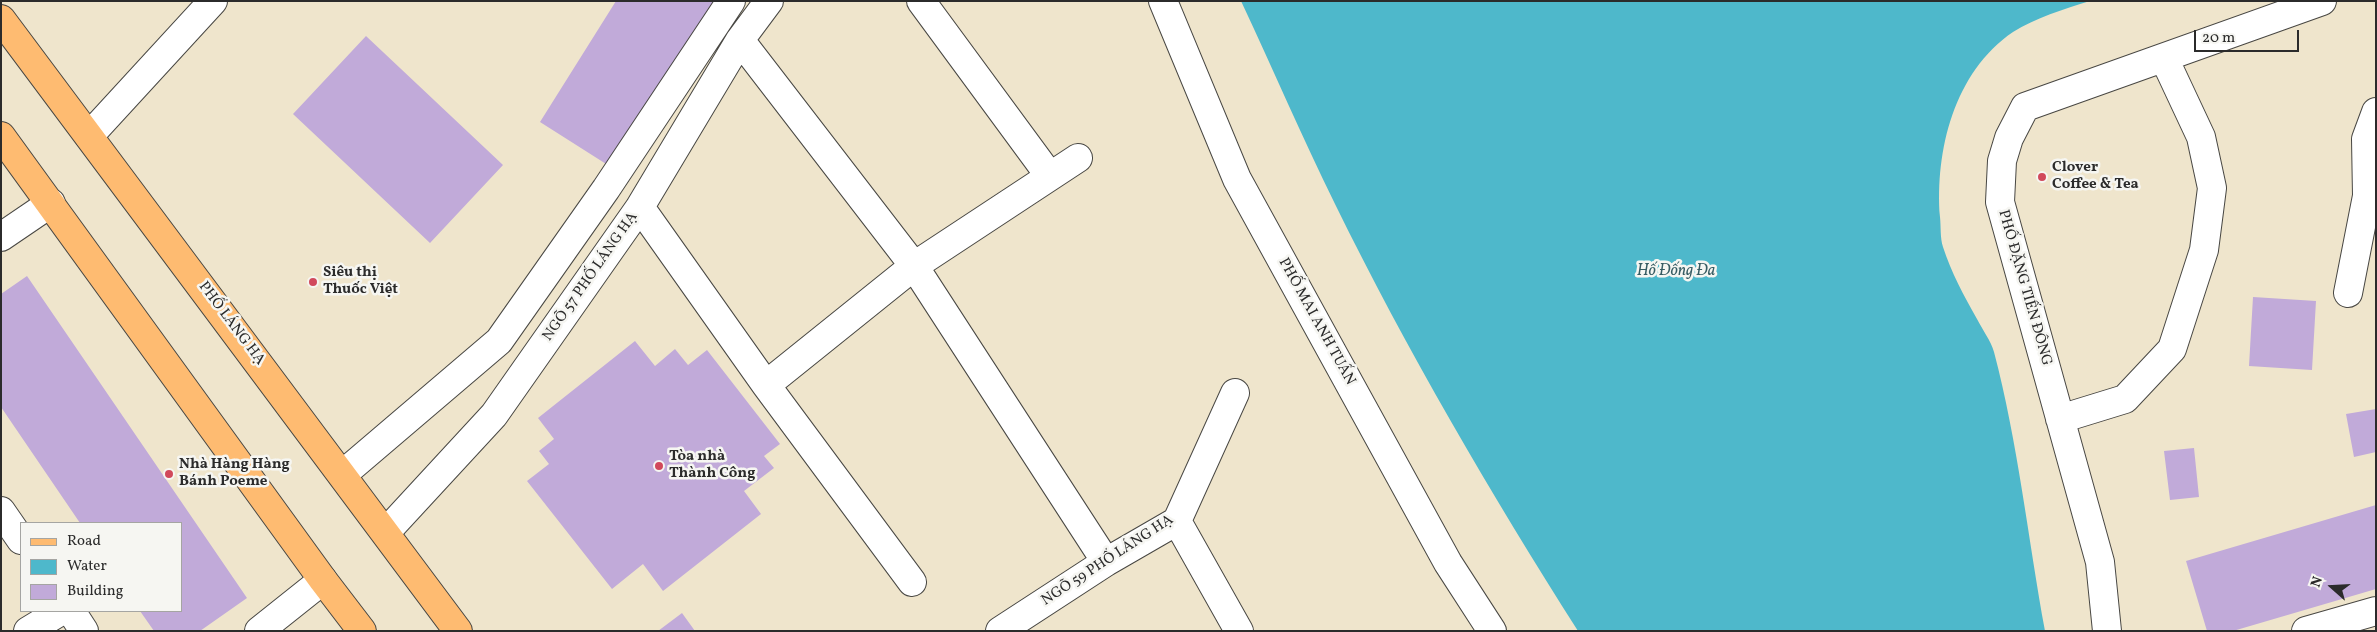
<!DOCTYPE html>
<meta charset="utf-8">
<style>
body{margin:0}
#map{position:relative;width:2377px;height:632px;overflow:hidden;background:#efe5cc;font-family:Vollkorn,serif}
canvas{display:block}
.frame{position:absolute;inset:0;border:2px solid #2b2b2b;pointer-events:none}
.legend{position:absolute;left:20px;top:522px;width:162px;height:90px;box-sizing:border-box;background:#f6f6f2;border:1px solid #a5a5a2;margin:0;padding:6px 9px;list-style:none;font-size:15px;color:#2b2b2b}
.legend li{display:flex;align-items:center;gap:10px;height:25px}
.legend b{width:25px;border:1px solid #a5a5a2}
.north{position:absolute;left:2307px;top:562px;width:50px;height:50px;-webkit-text-stroke:4px #f6f6f2;paint-order:stroke;rotate:289deg;font-size:14px;font-weight:700;line-height:20px;text-align:center;color:#2b2b2b}
.north::after{content:'';display:block;margin:auto;width:18px;height:22px;background:#2b2b2b;clip-path:polygon(50% 0,100% 100%,50% 72%,0 100%)}
.scale{position:absolute;left:2194px;top:30px;width:105px;height:22px;box-sizing:border-box;border:2px solid #2b2b2b;border-top:0;padding-left:6px;font-size:15px;line-height:18px;white-space:nowrap;color:#2b2b2b;-webkit-text-stroke:4px #f6f6f2;paint-order:stroke}
</style>
<div id="map">
<canvas width="2377" height="632"></canvas>
<div class="frame"></div>
<ul class="legend">
<li><b style="height:6px;background:#febb71"></b>Road</li>
<li><b style="height:14px;background:#4eb8cb"></b>Water</li>
<li><b style="height:14px;background:#c1aad9"></b>Building</li>
</ul>
<div class="north">N</div>
<div class="scale">20 m</div>
</div>
<script>
const c = document.querySelector('canvas').getContext('2d');
c.lineJoin = 'round';
function paint(path, color) { c.fillStyle = color; c.fill(path, 'evenodd'); }
function trace(path, color, width, dash) { c.strokeStyle = color; c.lineWidth = width; c.lineCap = dash ? 'butt' : 'round'; c.setLineDash(dash || []); c.stroke(path); }
function write(font, color, halo, rows, align = 'center') {
  c.font = font + ' Vollkorn,serif'; c.lineWidth = 5; c.setLineDash([]); c.textBaseline = 'middle'; c.strokeStyle = halo; c.fillStyle = color; for (const [text, x, y, turn = 0] of rows) {
    c.save(); c.translate(x, y); c.rotate((+turn || 0) * Math.PI / 180); c.textAlign = isNaN(turn) ? turn : align; if (halo) c.strokeText(text, 0, 0); c.fillText(text, 0, 0); c.restore();
  }
}
paint(new Path2D(`
 M1241,1h849c-26,8 -55,17 -77,31 -59,40 -78,119 -73,185 1,9 0,21 3,30 8,25 21,49 34,72 5,10 14,22 17,33 24,91 34,186 51,279h-467c-87,-137 -172,-282 -243,-427 -33,-67 -62,-135 -94,-203z`), '#4eb8cb');
paint(new Path2D(`
 M616,1h105l-107,168 -74,-47z
 M366,36l137,129 -73,78 -137,-129z
 M27,276l220,322 -47,33h-46l-14,-20h41v-88h-101l-79,-116v-113z
 M2253,297l63,4 -4,69 -63,-4z
 M635,341l20,25 20,-17 13,16 19,-15 73,94 -16,12 10,12 -30,23 17,23 -98,77 -20,-27 -31,25 -85,-108 22,-17 -10,-13 15,-12 -16,-21z
 M2376,409v43l-22,5 -8,-43z
 M2194,448l5,49 -29,3 -6,-49z
 M2376,505v84l-143,42h-26l-21,-70z
 M682,613l13,18h-37z`), '#c1aad9');
const minor = new Path2D(`
 M921,1l128,174
 M1163,1l74,178 211,384 44,68
 M740,40l174,226 192,296
 M89,136l124,-135
 M640,207l126,178 146,197
 M1,237l50,-34
 M2348,293l19,-97 -1,-57 10,-27
 M766,385l148,-119 164,-108
 M2060,419l65,-20 47,-50 32,-99 8,-62 -11,-51 -37,-79
 M343,474l156,-133 107,-152 125,-188
 M1,511l20,29
 M1177,521l62,110
 M386,532l108,-117 146,-208 100,-167 29,-39
 M71,611l13,20
 M28,631l33,-20
 M259,631l64,-51
 M1000,631l106,-69 71,-41 58,-128
 M2107,631l-7,-69 -100,-360 2,-41 7,-23 16,-31 297,-106
 M2306,631l70,-20`);
const major = new Path2D(`
 M1,19l457,612
 M1,136l322,444 39,51`);
trace(minor, '#484743', 30);
trace(major, '#484743', 30);
trace(minor, '#fff', 28);
trace(major, '#febb71', 28);
for (const [x, y, r, color] of [
 [2042,177,5,"#d1495b"],
 [313,282,5,"#d1495b"],
 [659,466,5,"#d1495b"],
 [169,474,5,"#d1495b"]
]) { const dot = new Path2D(); dot.arc(x, y, r, 0, 2 * Math.PI); c.fillStyle = color; c.fill(dot); trace(dot, '#f6f6f2', 2); }
write('bold 15px', '#2b2b2b', '#f6f6f2', [
 ["Clover",2052,168],
 ["Coffee & Tea",2052,185],
 ["Siêu thị",323,273],
 ["Thuốc Việt",323,290],
 ["Tòa nhà",669,457],
 ["Thành Công",669,474],
 ["Nhà Hàng Hàng",179,465],
 ["Bánh Poeme",179,482]
], 'left');
write('15px', '#2b2b2b', '#f6f6f2', [
 ["NGÕ 57 PHỐ LÁNG HẠ",591,277,-55],
 ["PHỐ ĐẶNG TIẾN ĐÔNG",2024,288,74],
 ["PHỐ MAI ANH TUẤN",1316,322,61],
 ["PHỐ LÁNG HẠ",231,324,53],
 ["NGÕ 59 PHỐ LÁNG HẠ",1108,561,-33]
]);
write('italic 16px', '#375c63', '#f6f6f2', [
 ["Hố Đống Đa",1676,272]
]);
</script>
